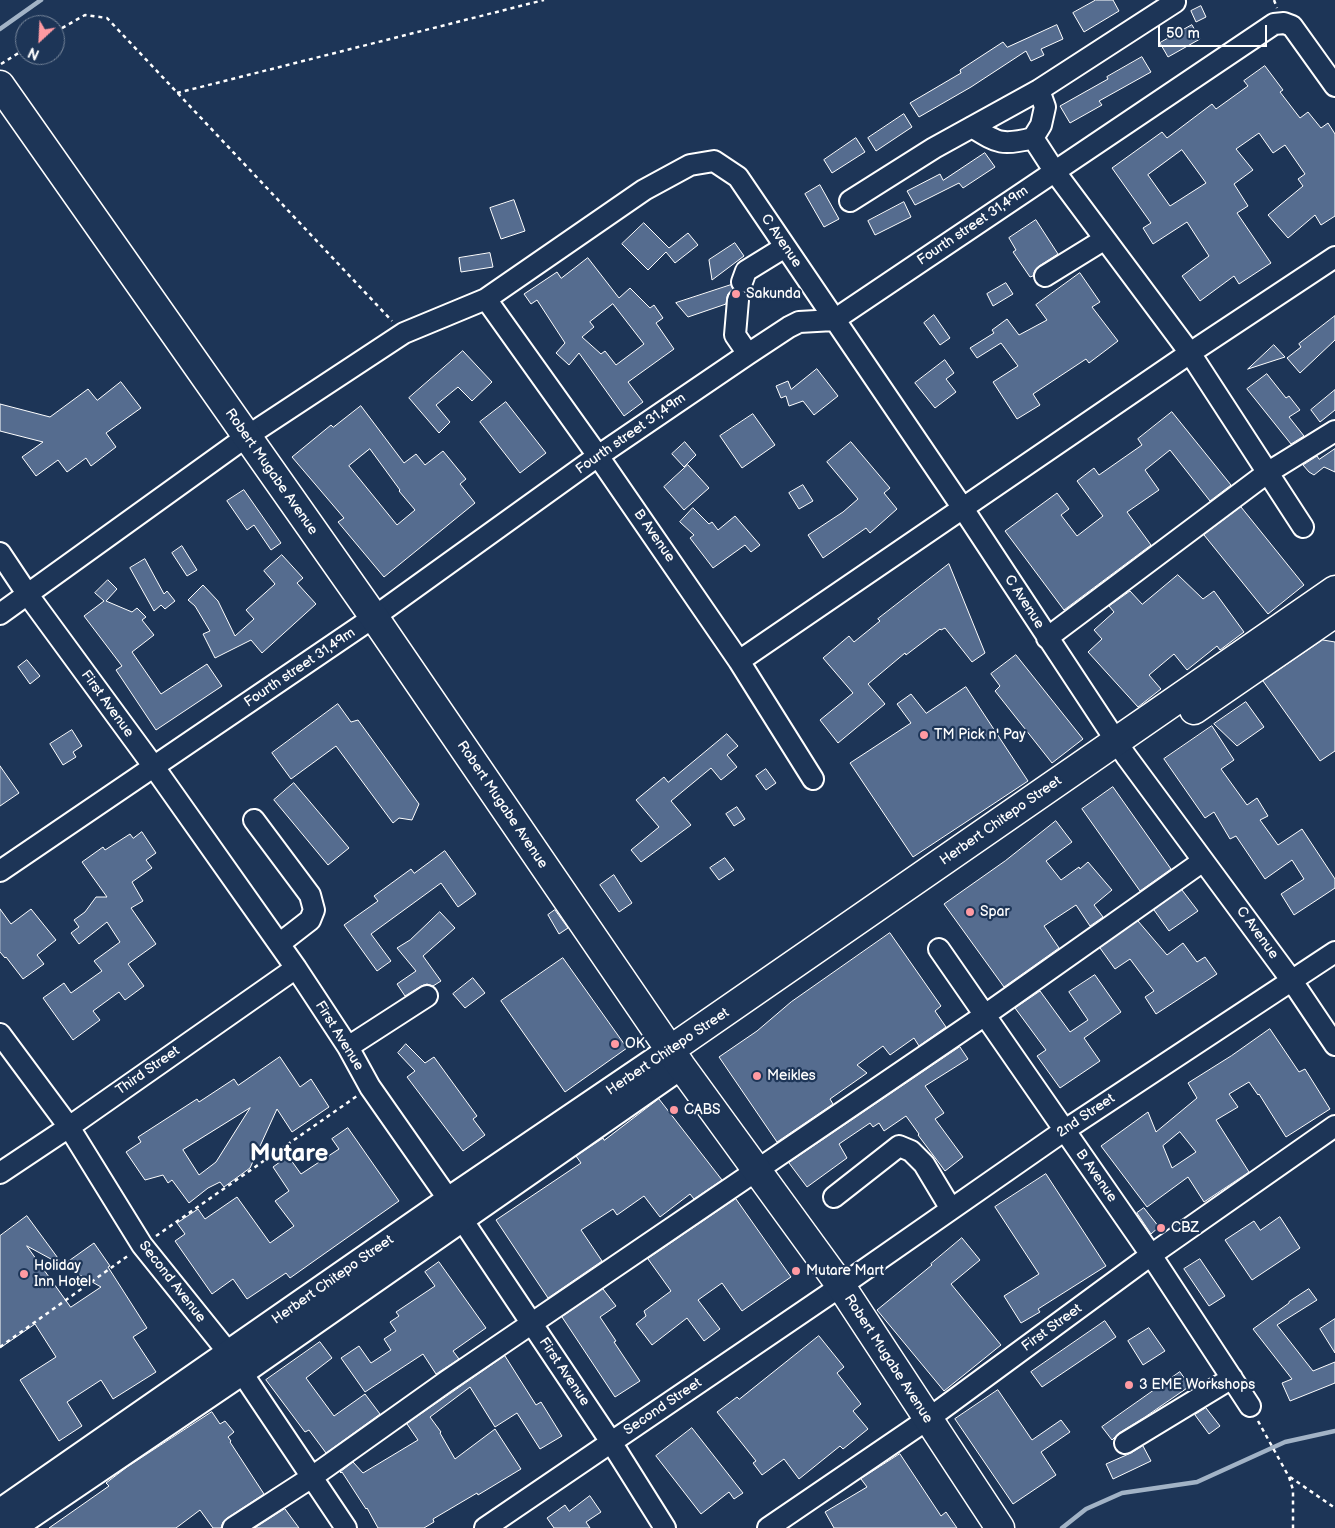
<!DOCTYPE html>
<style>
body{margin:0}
#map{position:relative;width:1335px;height:1528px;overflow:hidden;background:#1d3557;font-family:"Balsamiq Sans",sans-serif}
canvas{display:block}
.north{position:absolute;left:15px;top:15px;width:50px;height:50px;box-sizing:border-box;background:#1d3557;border:1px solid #77869a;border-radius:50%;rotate:205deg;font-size:14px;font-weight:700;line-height:20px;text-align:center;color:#fff}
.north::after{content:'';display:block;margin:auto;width:18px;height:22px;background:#ff9aa2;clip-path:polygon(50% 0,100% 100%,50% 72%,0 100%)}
.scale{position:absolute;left:1158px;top:25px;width:109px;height:22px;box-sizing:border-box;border:2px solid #fff;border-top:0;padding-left:6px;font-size:15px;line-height:18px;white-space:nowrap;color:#fff;-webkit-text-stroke:4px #1d3557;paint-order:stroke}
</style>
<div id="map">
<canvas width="1335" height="1528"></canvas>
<div class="north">N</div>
<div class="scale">50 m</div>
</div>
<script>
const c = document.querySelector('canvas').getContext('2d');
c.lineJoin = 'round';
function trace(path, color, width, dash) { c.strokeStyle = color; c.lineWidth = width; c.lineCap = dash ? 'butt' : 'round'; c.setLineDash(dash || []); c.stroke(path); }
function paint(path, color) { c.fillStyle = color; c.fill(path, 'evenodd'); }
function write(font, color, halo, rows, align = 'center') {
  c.font = font + ' "Balsamiq Sans",sans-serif'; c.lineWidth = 4.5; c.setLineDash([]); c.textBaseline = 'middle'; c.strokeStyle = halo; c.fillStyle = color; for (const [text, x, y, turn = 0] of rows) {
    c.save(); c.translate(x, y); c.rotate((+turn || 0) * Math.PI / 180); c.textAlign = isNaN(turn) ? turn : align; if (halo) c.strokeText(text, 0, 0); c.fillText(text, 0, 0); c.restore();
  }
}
trace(new Path2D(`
 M0,29l41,-29
 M1062,1528l24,-19 36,-16 75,-11 88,-40 50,-11`), '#a2b3c6', 4.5);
const building = new Path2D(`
 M1096,0h17l6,11 -35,21 -11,-19z
 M1201,6l5,11 -10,5 -5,-11z
 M1057,25l6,14 -22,10 3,6 -13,6 -5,-10 -55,36 -52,30 -9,-14 51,-30 -1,-3 43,-28 4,5z
 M1192,25l8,14 -32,18 -8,-14z
 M1142,57l9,15 -52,29 3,4 -32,18 -10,-17 48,-27 -1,-2z
 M1265,66l18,24 -3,2 20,26 8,-6 13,16 7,-5 7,11v82l-14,9 -6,-10 -27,23 -20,-23 35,-29 -5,-7 7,-5 -20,-29 -12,8 -14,-20 -23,16 17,21 -19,14 14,22 -11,7 34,50 -32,21 -5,-8 -34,25 -18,-25 27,-20 -22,-34 -34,22 -10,-16 8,-5 -39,-55 50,-36 5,6 45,-34 4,5 32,-23 -4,-5zM1182,150l24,33 -36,23 -22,-31z
 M904,114l8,13 -36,24 -8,-13z
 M856,138l9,14 -33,21 -8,-13z
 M985,153l10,14 -32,21 -4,-5 -44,22 -8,-14 33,-17 3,6z
 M820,185l19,34 -15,8 -19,-33z
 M514,200l11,31 -24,8 -11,-31z
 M904,202l7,15 -36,18 -7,-14z
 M1036,220l22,34 -19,12 -4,4 -2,6 -3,1 -17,-25 3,-2 -7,-12z
 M644,223l25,25 19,-15 10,12 -23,18 -9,-11 -18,18 -26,-26z
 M735,243l9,13 -32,24 -3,-20z
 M490,253l3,14 -32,5 -2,-14z
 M588,258l31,40 11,-10 20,20 4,-3 9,13 -7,5 18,26 -46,33 15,20 -19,14 -45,-63 -10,12 -13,-12 9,-10 -28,-43 -6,4 -7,-10 33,-22 4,6zM613,304l31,40 -28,21 -11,-14 -4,3 -19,-17 12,-10 -4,-5z
 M1080,273l20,29 -8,5 26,34 -29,22 -3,-4 -53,35 7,11 -23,14 -24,-37 25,-16 -17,-23 -24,15 -7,-10 24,-15 -2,-3 15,-11 12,16 28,-15 -11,-15z
 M1006,283l7,11 -20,12 -6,-12z
 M731,285l2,4 -5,5 -2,10 -38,13 -12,-14z
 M934,315l16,23 -10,7 -16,-22z
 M1335,316v24l-35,33 -13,-15 14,-11 -2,-3z
 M1274,345l11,12 -37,12z
 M463,351l29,31 -20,19 -14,-14 -22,18 14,17 -11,11 -30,-35z
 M945,360l9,13 -8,6 10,13 -21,16 -20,-25z
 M817,369l21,27 -24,19 -11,-14 -14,5 -3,-10 -5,2 -5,-12 12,-5 3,8z
 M1267,374l19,24 3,-2 11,14 -11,7 15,19 -13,8 -44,-55z
 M121,382l20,26 -35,25 10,14 -25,19 -5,-8 -19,14 -9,-12 -22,16 -14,-19 21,-15 -43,-11v-27l50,13 38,-28 9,11z
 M1335,390v20l-15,12 -9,-12z
 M506,402l40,51 -26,20 -40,-51z
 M361,406l43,57 12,-9 9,11 18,-14 23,28 -6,5 15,19 -91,74 -46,-55 6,-4 -52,-61 39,-32 2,2zM370,449l30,41 -1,1 16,19 -18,15 -48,-59z
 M1172,412l59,73 -21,16 -40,-51 -25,20 14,20 -32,22 24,33 -87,65 -59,-79 52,-38 12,16 -8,6 16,21 26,-20 -26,-35 17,-13 5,7 43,-30 -4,-6z
 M753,414l22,31 -33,23 -22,-32z
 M685,442l11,13 -12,12 -12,-13z
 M851,442l39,46 -6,5 13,16 -27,24 -4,-5 -43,30 -15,-23 35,-23 15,-13 -31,-37z
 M1335,449v23l-11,-5 -10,8 -5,-3 -6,-7 14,-9 2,3z
 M688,465l21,23 -25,22 -20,-23z
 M803,485l10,16 -14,8 -10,-16z
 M244,490l37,53 -10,7 -17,-25 -7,5 -20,-29z
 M1241,507l63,78 -36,29 -64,-79z
 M693,508l16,16 3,-2 6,8 17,-14 25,29 -9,7 -6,-7 -32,23 -23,-30 4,-3 -14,-13z
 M182,546l15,24 -10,6 -15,-23z
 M282,555l21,23 -6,5 19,21 -54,49 -11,-13 -36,18 -12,-24 7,-3 -15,-25 -7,-6 15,-15 15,16 17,35 19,-17 -8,-9 29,-26 -11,-13z
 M145,559l19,35 3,-3 8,10 -10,8 -4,-4 -7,6 -24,-43z
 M949,564l36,89 -13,9 -27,-34 -4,2 -1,-1 -34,26 -1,-2 -37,31 17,20 -47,39 -18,-23 33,-27 -30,-35 26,-22 5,6 26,-21 -2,-2z
 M1178,575l25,24 11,-8 30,41 -24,18 -3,-4 -30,24 -13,-16 -25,21 12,14 -23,18 -50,-55 14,-13 -8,-9 20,-18 -5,-6 21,-15 12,13z
 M108,580l9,9 -11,12 26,11 5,-4 9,9 -4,3 12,15 -22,17 29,42 46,-30 15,22 -66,44 -40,-60 6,-4 -38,-50 20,-15 -9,-8z
 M1323,640l12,2v109l-15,10 -57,-80z
 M1016,655l67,84 -31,24 -57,-72 5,-5 -9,-12z
 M27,660l13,16 -10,8 -12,-17z
 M966,687l62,94 -115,76 -63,-94 61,-40 -14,-19 14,-10 15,19z
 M1246,702l18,25 -27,19 -23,-22z
 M338,704l13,18 7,-2 61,84 -7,16 -13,-2 -6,5 -57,-77 -45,33 -19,-26z
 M1212,726l22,34 -13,9 26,36 10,-7 11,18 -8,4 18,25 24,-16 33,50v9l-41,27 -13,-21 23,-15 -12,-19 -27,19 -29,-43 -6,3 -16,-27 -9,6 -41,-59z
 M72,730l10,16 -9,6 3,5 -13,8 -13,-21z
 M727,734l11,12 -11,9 10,12 -16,13 -10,-12 -40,33 20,24 -50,37 -10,-12 28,-23 -23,-27 28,-23 4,5z
 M0,766l19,27 -19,13z
 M766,769l10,14 -10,7 -10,-14z
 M294,783l55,65 -21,17 -54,-65z
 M1113,787l58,82 -31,22 -58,-82z
 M737,807l8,12 -11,7 -8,-12z
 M1056,821l16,21 -26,19 15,19 18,-13 1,2 8,-7 24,28 -18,15 9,12 -13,9 -14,-21 -32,21 15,22 -55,39 -60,-83 61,-43z
 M142,832l14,21 -10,7 6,8 -20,14 11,19 -12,7 25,36 -28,20 16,22 -19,14 -6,-8 -26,19 7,9 -27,20 -30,-42 21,-15 7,10 31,-22 -8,-10 26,-19 -13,-20 -28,22 -8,-11 8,-6 -5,-7 11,-8 11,-15h11l-25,-35 21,-15 2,3 25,-16 3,4z
 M445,851l31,43 -18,13 -17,-24 -70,51 20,27 -14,10 -33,-46 34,-24 -4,-5 37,-27 3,4z
 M725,858l9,12 -15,10 -9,-12z
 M614,875l18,28 -13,9 -19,-27z
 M1182,890l16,21 -29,20 -15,-21z
 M0,909l11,15 20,-15 25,31 -19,15 7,9 -21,15 -17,-22 -1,1 -5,-6z
 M555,910l13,18 -9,6 -11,-19z
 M440,912l15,16 -32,28 18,25 -8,5 -6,-2 -6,2 -16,10 -8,-12 19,-13 -19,-23 13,-8z
 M1138,921l29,34 16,-12 14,19 8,-5 12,17 -61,40 -11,-17 9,-6 -24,-32 -15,10 -15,-21z
 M890,933l51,73 -6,5 11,16 -27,19 -5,-8 -24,17 -7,-9 -26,19 10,8 -37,26 3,5 -56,38 -58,-85 38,-26 34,-29z
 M563,958l64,90 -62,44 -64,-91z
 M1095,975l26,37 -37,26 16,23 -40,27 -23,-32 9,-6 -31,-42 25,-17 30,41 18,-12 -19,-28z
 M473,978l12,15 -20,15 -12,-14z
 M1270,1029l29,43 6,-3 25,40 -44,28 -27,-43 -1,1 -9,-13 -20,12 9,13 -22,13 33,52 -45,30 -16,-25 -41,30 -46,-61 47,-34 8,20 41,-34 -9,-15 43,-27zM1180,1132l16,20 -24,16 -9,-22z
 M406,1044l19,19 9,-6 43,59 -4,3 12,16 -22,16 -56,-74 8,-6 -17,-18z
 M960,1047l8,12 -43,27 19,27 -9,6 28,38 -18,14 -27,-36 1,-1 -13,-18 -22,15 -5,-8 -6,4 -3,-4 -31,21 8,14 -40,29 -18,-24z
 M280,1057l20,30 11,-8 18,28 -37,25 -15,-23 -27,59 -26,19 -4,-5 -12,6 -19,15 -17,-23 -4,3 -5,-8 -18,5 -19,-28 15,-10 -3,-5 59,-38 2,3 35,-23 4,6zM250,1108l-34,54 -17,13 -16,-25z
 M659,1099l63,81 -28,19 -4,-5 -30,23 -16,-21 -27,19 -4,-6 -32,21 21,31 -54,37 -52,-78 85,-57 -5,-7 27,-18 1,2z
 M348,1128l51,73 -109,77 -4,-5 -39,26 -14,-20 -21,15 -37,-53 10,-7 -8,-11 21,-14 7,10 32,-22 33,46 24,-17 -19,-25 14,-10 -16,-24 15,-11 13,18 38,-25 -7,-10z
 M1046,1174l60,92 -68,43 2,3 -19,11 -17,-27 35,-22 -44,-67z
 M736,1199l55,78 -49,34 -20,-28 -24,17 22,29 -16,12 -17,-23 -35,27 -16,-21 10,-8 -2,-5 27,-20 -23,-32z
 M1144,1208l15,19 -8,7 -14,-21z
 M27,1216l36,49 31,-22 16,23 -2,1 39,61 -14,9 23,35 -43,27 -12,-19 -34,22 15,24 -23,15 -39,-61 36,-23 -21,-33 -35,24v-112zM27,1246l35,19 39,22 -30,20z
 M1280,1217l20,31 -48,32 -27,-40 29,-19 6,9z
 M962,1238l18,22 -29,24 50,61 -57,46 -67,-81 55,-45 -1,-1z
 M1200,1259l25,37 -16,10 -25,-37z
 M439,1262l47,66 -33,23 6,8 -23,15 -13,-20 -58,38 -24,-34 18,-12 12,17 20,-13 -7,-11 12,-8 -6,-9 9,-6 -3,-4 39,-26 -10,-14z
 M603,1289l13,17 -16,11 16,24 -2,1 26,39 -25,16 -53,-80z
 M1309,1289l8,11 -40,25 36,46 22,-9v21l-45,18 -8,-18 10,-4 -39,-50 36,-26v-1z
 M1335,1319v34l-15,-24z
 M1105,1321l11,16 -74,50 -11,-15z
 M1149,1328l16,23 -22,14 -15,-24z
 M819,1336l25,31 -7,6 24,31 -8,7 15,18 -25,20 -3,-3 -41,33 -15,-20 -22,16 -9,-12 3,-2 -39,-49 20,-15 2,2z
 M320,1342l12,16 -26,20 28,38 31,-22 15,20 -54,39 -17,-23 -4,2 -39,-52z
 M505,1356l31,49 5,-3 21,34 -22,13 -23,-36 -22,14 -25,-40 -40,30 11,15 -1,1 15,26 40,-30 26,40 -43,26 -1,-2 -44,26 1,3 -10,6h-46l-11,-20 -1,1 -24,-37 -1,1 -1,-1 13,-10 10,11 55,-33 -11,-16z
 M1180,1372l10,14 -45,31 -26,16 -7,7 -10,-13z
 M998,1390l34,50 29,-20 9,12 -29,20 15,23 -43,29 -58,-85z
 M1206,1408l14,18 -11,8 -14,-19z
 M212,1412l8,12 5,-3 9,11 -6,5 3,4 -1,1 34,52 -37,24 -4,4 -2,6h-8l-13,-18 -24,18h-127l60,-42 -3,-3 21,-16z
 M692,1428l51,65 -9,6 -5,-7 -28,22 -45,-58z
 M1143,1446l8,15 -38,18 -7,-15 25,-11z
 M900,1454l41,62 5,-4 11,16h-123l-9,-16 42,-25 -6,-8z
 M590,1496l11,16 -15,10 4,6h-36l-7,-10 18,-13 4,6z
 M285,1509l14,19h-44z`);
paint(building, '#556c8f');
trace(building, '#fff', 1);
const minor = new Path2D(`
 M972,127c26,16 30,19 61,11l8,-13 4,-18 -6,-17
 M1033,138l22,34 135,181 113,174
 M850,201l84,-53 105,-58 136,-88
 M1045,276l60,-37
 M742,282l4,-11 39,-24
 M486,299l112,157 141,205 74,118
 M738,300l-3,35 13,19
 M0,553l28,42 126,172 142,201 52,79 22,40 79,113 162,242 54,86
 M0,614l246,-177 158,-104 82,-34 158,-109 46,-25 24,-4 24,16 224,330 164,249 166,225 43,64
 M1047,638l220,-165 68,-42
 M739,661l451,-308 145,-96
 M254,820l56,75 4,15 -4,10 -31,24
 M0,871l374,-254 224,-161 150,-102 41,-27 10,-5 35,-2 440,-296 10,-1 8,3 43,60
 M939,949l212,306 99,151
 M0,1034l69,93 73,118 86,107 118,176
 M348,1047l79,-51
 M0,1173l69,-46 227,-159
 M834,1197l65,-51 12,5 13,13 27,45
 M1125,1443l107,-65
 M233,1528l79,-51 135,-96 538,-366 218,-154
 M485,1528l356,-242 224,-156 270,-178
 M768,1528l160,-109 223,-164 184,-129`);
const major = new Path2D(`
 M0,1512l449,-312 221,-150
 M12,1528l230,-156 439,-306`);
const highway = new Path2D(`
 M0,85l374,532 307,449 160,220 159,242
 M1194,710l141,-97
 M670,1050l665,-460`);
trace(minor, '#fff', 24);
trace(major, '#fff', 29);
trace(highway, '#fff', 31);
trace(new Path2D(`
 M1274,0l3,8
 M55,32l30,-17 22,3 285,303
 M1,64l24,-15
 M177,93l367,-93
 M156,1236l201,-140
 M0,1347l129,-92
 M1258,1421l31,56 4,13v38
 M1290,1477l45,31`), '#fff', 2.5, [4, 4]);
trace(minor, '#1d3557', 20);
trace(major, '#1d3557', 25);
trace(highway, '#1d3557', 28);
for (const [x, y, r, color] of [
 [736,294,5,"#ff9aa2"],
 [924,735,5,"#ff9aa2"],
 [970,912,5,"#ff9aa2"],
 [615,1044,5,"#ff9aa2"],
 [757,1076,5,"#ff9aa2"],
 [674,1110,5,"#ff9aa2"],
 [1161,1228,5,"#ff9aa2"],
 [796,1271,5,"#ff9aa2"],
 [24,1274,5,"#ff9aa2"],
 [1129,1385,5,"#ff9aa2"]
]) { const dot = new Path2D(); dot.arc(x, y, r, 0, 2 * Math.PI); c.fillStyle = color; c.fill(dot); trace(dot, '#1d3557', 2); }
write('14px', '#fff', '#1d3557', [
 ["Fourth street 31,49m",973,226,-34],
 ["C Avenue",781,241,56],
 ["Fourth street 31,49m",631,434,-35],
 ["Robert Mugabe Avenue",271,472,55],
 ["B Avenue",654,536,55],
 ["C Avenue",1024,602,57],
 ["Fourth street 31,49m",300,668,-34],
 ["First Avenue",107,704,54],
 ["Robert Mugabe Avenue",502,805,56],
 ["Herbert Chitepo Street",1001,821,-35],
 ["C Avenue",1257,933,54],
 ["First Avenue",339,1036,58],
 ["Herbert Chitepo Street",668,1052,-34],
 ["Third Street",148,1071,-35],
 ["2nd Street",1086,1116,-34],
 ["B Avenue",1096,1176,55],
 ["Herbert Chitepo Street",333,1280,-35],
 ["Second Avenue",172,1282,52],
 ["First Street",1052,1328,-36],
 ["Robert Mugabe Avenue",888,1359,57],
 ["First Avenue",564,1372,56],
 ["Second Street",663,1407,-34]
]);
write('14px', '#fff', '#1d3557', [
 ["Sakunda",746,294],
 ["TM Pick n' Pay",934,735],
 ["Spar",980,912],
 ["OK",625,1044],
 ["Meikles",767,1076],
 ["CABS",684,1110],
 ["CBZ",1171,1228],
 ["Holiday",34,1266],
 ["Inn Hotel",34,1282],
 ["Mutare Mart",806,1271],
 ["3 EME Workshops",1139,1385]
], 'left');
write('bold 24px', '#fff', '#1d3557', [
 ["Mutare",289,1155]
]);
</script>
